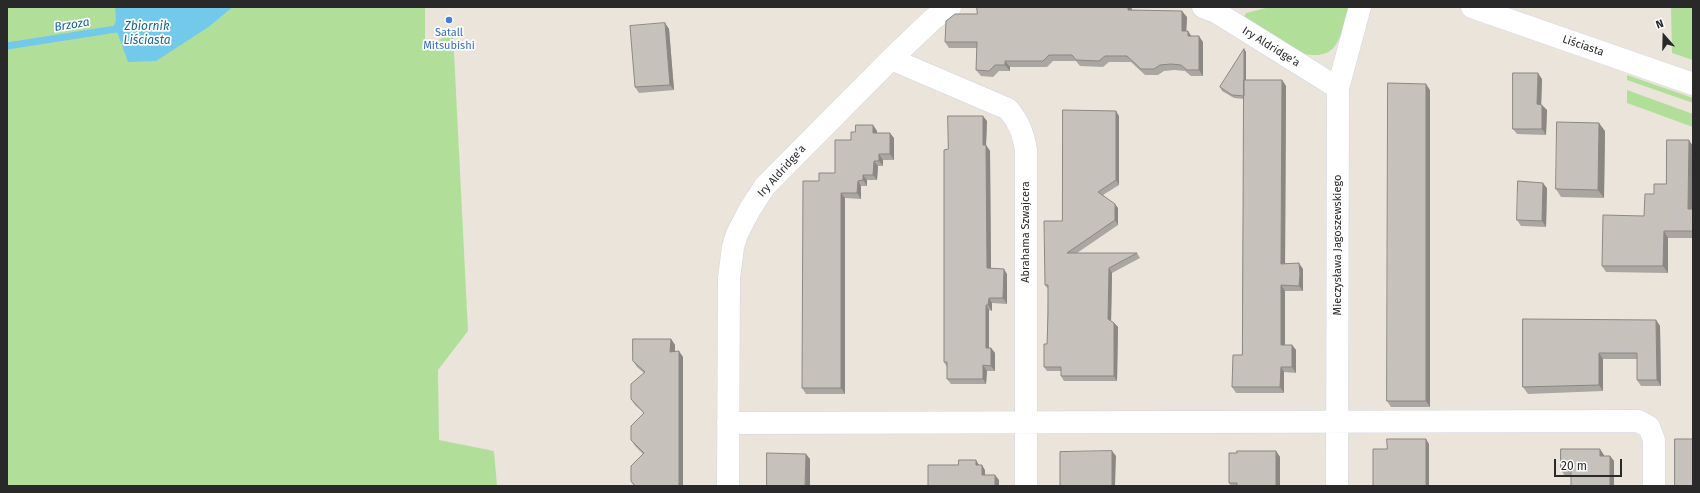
<!DOCTYPE html>
<meta charset="utf-8">
<style>
body{margin:0}
#map{position:relative;width:1700px;height:493px;overflow:hidden;background:#ebe4db;font-family:"Fira Sans",sans-serif}
canvas{display:block}
.frame{position:absolute;inset:0;border:8px solid #292929;pointer-events:none}
.north{position:absolute;left:1644px;top:16px;width:40px;height:40px;-webkit-text-stroke:3px #fff;paint-order:stroke;rotate:340deg;font-size:11px;font-weight:700;line-height:16px;text-align:center;color:#292929}
.north::after{content:'';display:block;margin:auto;width:14px;height:18px;background:#292929;clip-path:polygon(50% 0,100% 100%,50% 72%,0 100%)}
.scale{position:absolute;left:1554px;top:459px;width:68px;height:18px;box-sizing:border-box;border:2px solid #292929;border-top:0;padding-left:5px;font-size:12px;line-height:14px;white-space:nowrap;color:#292929;-webkit-text-stroke:3px #fff;paint-order:stroke}
</style>
<div id="map">
<canvas width="1700" height="493"></canvas>
<div class="frame"></div>
<div class="north">N</div>
<div class="scale">20 m</div>
</div>
<script>
const c = document.querySelector('canvas').getContext('2d');
c.lineJoin = 'round';
function paint(path, color) { c.fillStyle = color; c.fill(path, 'evenodd'); }
function trace(path, color, width, dash) { c.strokeStyle = color; c.lineWidth = width; c.lineCap = dash ? 'butt' : 'round'; c.setLineDash(dash || []); c.stroke(path); }
function write(font, color, halo, rows, align = 'center') {
  c.font = font + ' "Fira Sans",sans-serif'; c.lineWidth = 3.5; c.setLineDash([]); c.textBaseline = 'middle'; c.strokeStyle = halo; c.fillStyle = color; for (const [text, x, y, turn = 0] of rows) {
    c.save(); c.translate(x, y); c.rotate((+turn || 0) * Math.PI / 180); c.textAlign = isNaN(turn) ? turn : align; if (halo) c.strokeText(text, 0, 0); c.fillText(text, 0, 0); c.restore();
  }
}
paint(new Path2D(`
 M7,7h108l1,22 94,-3 23,-19h192v41l28,-16 15,299 -30,39 1,70 55,11 3,35h-490z
 M1270,7h79c-1,7 -4,14 -6,21 -7,22 -14,30 -39,26l-60,-37 2,-4z
 M1671,7h22v53l-21,-7z
 M1627,75l66,23v5l-66,-23z
 M1627,90l66,24v13l-66,-24z`), '#b1df9a');
paint(new Path2D(`
 M115,7h118l-23,19 -54,35 -28,1 -12,-33z`), '#72c9e9');
trace(new Path2D(`
 M7,46l109,-17 11,-22`), '#72c9e9', 7);
const minor = new Path2D(`
 M1203,7l13,5 122,76
 M1472,7l221,77
 M891,59l117,50c11,13 15,24 18,41v336
 M728,423l910,-2 11,6 5,13v46
 M728,486l1,-208 4,-31 4,-13 13,-25 15,-23 126,-127 42,-40 17,-12
 M1337,486l1,-398 22,-81`);
trace(minor, '#d1d4e1', 23);
trace(minor, '#fff', 22);
paint(new Path2D(`
 M1132,9v1l55,7 -1,14 5,5 12,6v34h-12l-6,-5 -10,-1 -11,1 -6,4h-13l-14,-13h-22l-6,5 -23,-1 -4,-5h-23l-6,6h-37v4h-11l-6,6 -12,-1 -5,-6 1,-22h-28l-4,-6z
 M665,23l4,6 5,61 -35,3 -4,-6z
 M1244,49l2,3v28h36l4,6 -1,177 18,6v22h-18v54h7l4,5v23l-12,-1v21h-48l-4,-6 10,-32 2,-256 -10,-1 -12,-7 -2,-4z
 M1542,79l-1,26 6,5 -1,25 -29,-1 -4,-5z
 M1430,90v317h-39l-4,-6z
 M1119,116v69l-16,10 15,13v17l-41,28h60l3,5 -28,15 -1,48 3,2 4,4 -1,54h-53l-3,-5v-5h-14l-3,-4 3,-23 1,-55 -3,-4z
 M987,121l-1,24 4,6 1,117 16,6v30l-15,-1v8l-3,-1v38h2l4,5v18h-8l-1,13h-35l-4,-5v-12l-3,-5 4,-213z
 M873,125l4,6v2l17,5v22h-11v6h-5l-1,14h-10v6h-6v13l-16,-1v196h-39l-4,-6 17,-207 16,-8 20,-41z
 M1605,131l-1,67 -43,-1 -5,-8z
 M1693,146l-1,63h1v29h-25v35l-62,-1 -4,-6 42,-50 10,-22 12,-10z
 M1547,188l-1,39 -25,-1 -4,-6z
 M1656,320l4,6 1,60h-20l-4,-6v-21h-34v32l-75,3 -5,-7z
 M671,339l4,6v6l8,6v129h-49l-3,-5 12,-27 -8,-8 -4,-6 13,-27 -9,-8 -4,-6 13,-26 -7,-6 -4,-6z
 M1276,451l4,6v29h-49l-2,-3z
 M1604,455v1h6l4,5v25h-43v-10h-6l-4,-6z`), '#aaa6a1');
paint(new Path2D(`
 M1128,7h3l1,2v7l-4,-6z
 M1182,11l5,6 -1,20 -4,-6z
 M665,23l4,6 5,61 -4,-5z
 M1188,31l4,6 -4,-1z
 M1199,36l4,6v34l-4,-6z
 M1244,49l2,3v47l-2,-3z
 M1005,61l5,6v4l-5,-6z
 M1538,73l4,6 -1,31 -4,-6z
 M1282,80l4,6 -1,183 -4,-5z
 M1426,84l4,6v317l-4,-6z
 M1542,105l5,5 -1,25 -4,-6z
 M1116,111l3,5v69l-3,-5z
 M983,116l4,5 -1,24 4,6 1,122 -4,-5 -4,-123z
 M1599,123l6,8 -1,67 -6,-8z
 M873,125l4,6v7l-4,-5z
 M890,133l4,5v22l-4,-6z
 M1689,140l4,6 -1,70 -4,-7z
 M879,154l4,6v6l-4,-5z
 M874,161l4,5 -1,14 -4,-5z
 M863,175l4,5v6l-4,-6z
 M858,181l3,5v13l-4,-6z
 M1543,183l4,5 -1,39 -4,-6z
 M841,193l4,5v196l-4,-6z
 M1115,204l3,4v17l-3,-5z
 M1664,231l4,7v35l-5,-7z
 M1299,263l4,6v22l-4,-5z
 M1109,268l3,5 -1,51 -3,-5z
 M1004,269l3,5v30l-4,-6z
 M1281,285l4,6v59l-4,-5z
 M989,298l3,5v8l-4,-6z
 M986,305l3,5v43l-3,-5z
 M1656,320l4,6 1,60 -4,-6z
 M1114,323l4,4 -1,54 -3,-5z
 M671,339l4,6v12l-5,-5z
 M1292,345l4,5v23l-4,-6z
 M991,348l4,5v18l-4,-5z
 M679,351l4,6v129h-4z
 M1599,353l4,6v32l-4,-6z
 M983,365l4,6 -1,13 -3,-5z
 M1281,367l3,5v21l-4,-6z
 M1426,439l3,5v42h-3z
 M1600,449l4,6 -1,6 -3,-5z
 M1112,451l4,5 -1,30h-3z
 M1276,451l4,6v29h-4z
 M806,454l4,5v27h-5z
 M1610,456l4,5v25h-4z
 M976,460l3,5h-3z
 M982,465l3,5v10l-3,-5z
 M995,475l4,5v6h-4z`), '#8b8783');
const building = new Path2D(`
 M977,7h151v3l54,1v20h6v5h11v34h-12l-6,-5 -10,-1 -11,1 -6,4h-13l-14,-13h-22l-6,5 -23,-1 -4,-5h-23l-6,6h-38v4h-10l-6,6 -13,-1 1,-28h-32l1,-21 9,-7h22z
 M665,23l5,62 -35,2 -5,-61z
 M1244,49v47l-12,-1 -12,-8z
 M1513,73h25l-1,31 5,1v24h-29z
 M1244,80h38l-1,184 18,-1 1,11 -1,12 -18,-1v60h11v22h-11l-1,20h-48l1,-32h9z
 M1388,83l38,1v317h-39z
 M1063,110l53,1v69l-18,12 17,12v16l-48,33h70l-28,15 -1,51 6,4v53h-53v-9h-17v-23h3l1,-30v-29h-3l-1,-64h18z
 M948,116h35v29h3l1,123 17,1 -1,29h-14l-1,7h-2v43h5v18l-8,-1v14h-36v-17h-3v-212l4,-1z
 M1557,122l42,1 -1,67 -42,-1z
 M856,125h17v8h17v21h-11v7h-5l-1,14h-10v5l-5,1 -1,12h-16v195h-39l1,-207h16v-8h16v-33h16v-8h4z
 M1667,140h22l-1,69h5v22h-29l-1,35h-61l1,-51 41,1 1,-22h9v-10h12z
 M1518,181l25,2 -1,38 -25,-1z
 M1523,319l133,1 1,60h-20v-27h-38v32l-76,2z
 M633,339h38l-1,13 9,-1v135h-44l-4,-5v-15l13,-13 -13,-13v-14l13,-13 -13,-14v-15l14,-12 -12,-11z
 M1387,439h39v47h-53v-37h14z
 M1675,439h18v47h-18z
 M1561,449h39v7h10v30h-39v-15l-10,-1z
 M1112,451v35h-52v-34z
 M1237,451h39v35h-39v-3h-8v-30h8z
 M767,453l39,1 -1,32h-38z
 M959,460h17v5h6v10h13v11h-67v-21h30z`);
paint(building, '#c6c1bb');
trace(building, '#8b8783', 1);
for (const [x, y, r, color] of [
 [449,20,4,"#3f7fe0"]
]) { const dot = new Path2D(); dot.arc(x, y, r, 0, 2 * Math.PI); c.fillStyle = color; c.fill(dot); trace(dot, '#fff', 1.5); }
write('11px', '#366cbe', '#fff', [
 ["Satall",449,33],
 ["Mitsubishi",449,46]
]);
write('11px', '#292929', '#fff', [
 ["Liściasta",1583,46,19],
 ["Iry Aldridge’a",1271,47,32],
 ["Iry Aldridge’a",782,171,-48],
 ["Abrahama Szwajcera",1026,232,-90],
 ["Mieczysława Jagoszewskiego",1338,245,-90]
]);
write('italic 12px', '#136693', '#fff', [
 ["Brzoza",72,25,-9],
 ["Zbiornik",147,27],
 ["Liściasta",147,41]
]);
</script>
